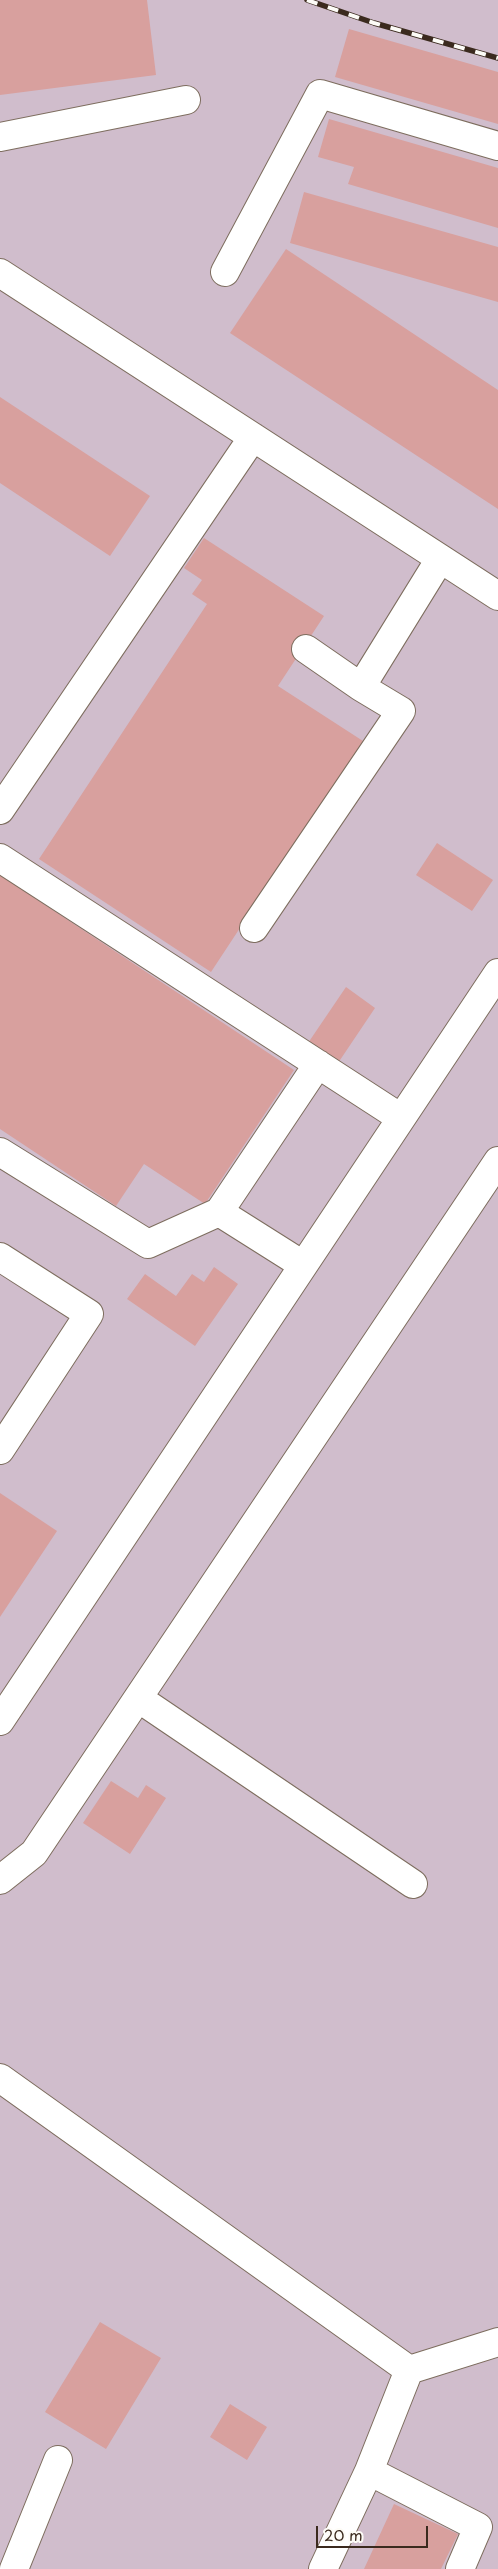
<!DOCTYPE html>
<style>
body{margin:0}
#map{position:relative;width:498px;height:2569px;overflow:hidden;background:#f8e9d6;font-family:"Playpen Sans",sans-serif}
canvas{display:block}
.scale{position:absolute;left:316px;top:2526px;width:112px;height:22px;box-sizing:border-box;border:2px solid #3b2a1e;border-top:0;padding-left:6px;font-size:15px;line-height:18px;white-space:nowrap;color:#3b2a1e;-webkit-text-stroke:4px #fdfcf7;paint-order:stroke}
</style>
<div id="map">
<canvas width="498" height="2569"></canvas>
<div class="scale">20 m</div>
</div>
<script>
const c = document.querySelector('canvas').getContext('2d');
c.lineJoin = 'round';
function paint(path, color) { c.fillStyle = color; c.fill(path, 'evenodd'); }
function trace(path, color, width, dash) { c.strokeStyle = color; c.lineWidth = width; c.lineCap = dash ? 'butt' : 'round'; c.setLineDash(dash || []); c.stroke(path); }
paint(new Path2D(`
 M0,0h498v2569h-498z`), '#d0bdcc');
paint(new Path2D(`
 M0,0h147l9,75 -156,20z
 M349,29l149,43v52l-163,-47z
 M329,119l169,49v60l-150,-44 6,-17 -36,-10z
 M304,192l194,55v55l-208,-59z
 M286,249l212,141v119l-268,-176z
 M0,397l150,99 -40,60 -110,-73z
 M204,538l120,78 -46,70 85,55 -152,231 -172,-113 168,-255 -15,-10 10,-14 -18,-12z
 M437,843l56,37 -21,31 -56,-36z
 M0,875l294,195 -89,134 -61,-40 -28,42 -116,-77z
 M346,987l29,21 -39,58 -30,-20z
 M214,1267l24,17 -43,62 -68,-47 18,-25 31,22 16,-22 12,8z
 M0,1493l57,38 -57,86z
 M111,1781l27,17 8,-13 20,13 -36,56 -47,-31z
 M100,2322l61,36 -55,91 -61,-37z
 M230,2404l37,23 -20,33 -37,-23z
 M394,2504l64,30 -17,35h-77z`), '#d8a09e');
const minor = new Path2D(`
 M0,137l186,-37
 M225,272l95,-178 178,52
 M0,273l498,323
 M306,649l55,38
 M0,810l253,-373
 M0,858l401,260
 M254,928l147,-217 -40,-24 79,-128
 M0,1152l148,92 71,-32 84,53
 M219,1212l99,-148
 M0,1257l89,57 -89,136
 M138,1698l275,186
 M0,1721l498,-748
 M0,1880l34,-27 464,-692
 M0,2078l409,292 -40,101
 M409,2370l89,-28
 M14,2569l44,-109
 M323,2569l46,-98 109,56 -18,42`);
trace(minor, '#7d6d5e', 30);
trace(minor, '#fff', 28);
const rail = new Path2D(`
 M307,0l67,23 124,35`);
trace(rail, '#3b2a1e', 5.5);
trace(rail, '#fdfcf7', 4, [11]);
</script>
